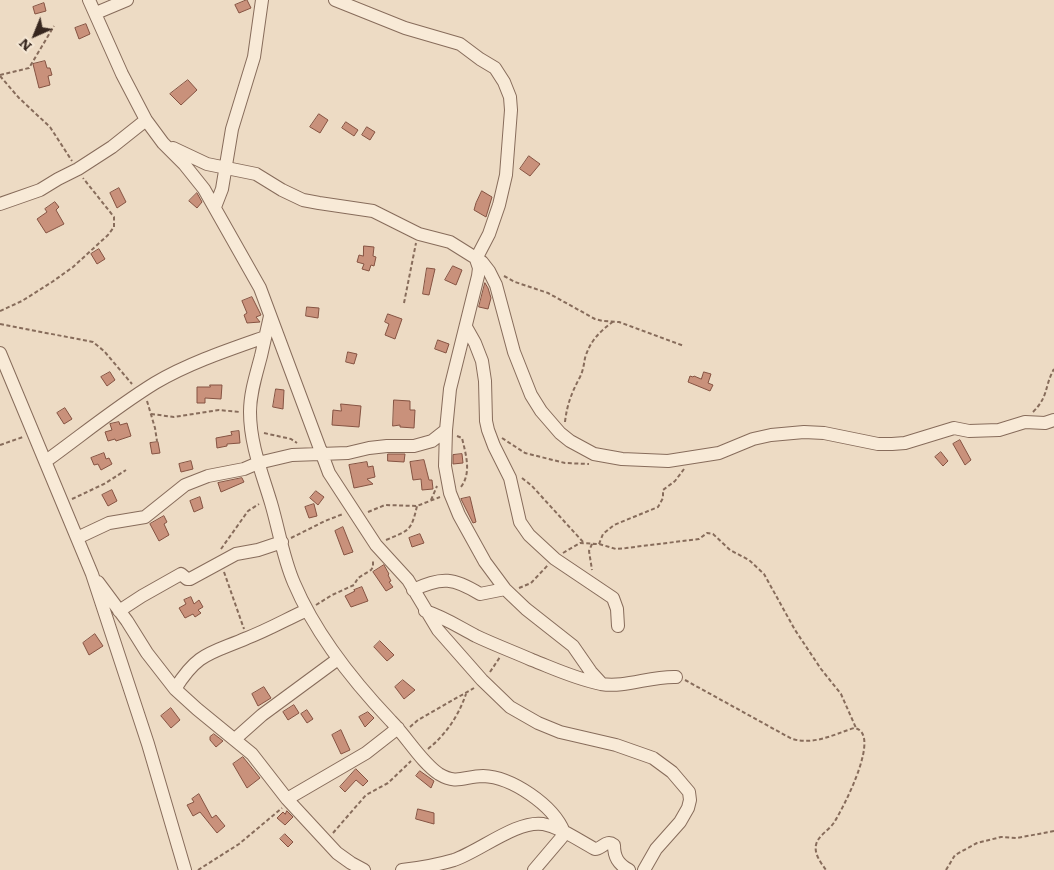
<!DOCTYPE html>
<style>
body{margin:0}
#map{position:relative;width:1054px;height:870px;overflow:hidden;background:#eddbc4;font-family:Literata,serif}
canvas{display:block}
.north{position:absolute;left:10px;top:10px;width:50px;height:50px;-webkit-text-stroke:4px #f4e6d3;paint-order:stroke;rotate:224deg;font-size:14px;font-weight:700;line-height:20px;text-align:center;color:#37271f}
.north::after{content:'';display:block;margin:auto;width:18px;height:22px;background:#37271f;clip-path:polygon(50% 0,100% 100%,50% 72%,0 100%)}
</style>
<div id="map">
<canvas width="1054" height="870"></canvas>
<div class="north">N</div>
</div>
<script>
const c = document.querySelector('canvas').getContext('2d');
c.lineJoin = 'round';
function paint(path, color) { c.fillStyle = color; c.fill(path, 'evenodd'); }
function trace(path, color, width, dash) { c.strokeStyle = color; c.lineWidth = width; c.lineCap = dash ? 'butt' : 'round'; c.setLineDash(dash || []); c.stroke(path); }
const building = new Path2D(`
 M247,0l4,8 -12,5 -4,-8z
 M44,3l2,8 -11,3 -2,-7z
 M86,24l4,10 -11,5 -4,-11z
 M45,61l2,7h3l2,7 -4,1 2,9 -11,3 -6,-24z
 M188,80l9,10 -16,15 -11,-11z
 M319,114l9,6 -8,13 -10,-6z
 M346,122l12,8 -4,6 -12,-8z
 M367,127l8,5 -5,8 -8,-5z
 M529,156l11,8 -10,12 -10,-7z
 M119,188l7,14 -9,6 -7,-15z
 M482,191l10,6 -6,20 -12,-7 2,-7z
 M197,193l5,9 -5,6 -8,-7z
 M55,202l4,5 -3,3 8,14 -18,9 -9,-14 10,-7 -2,-3z
 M364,246l10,1 -1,9 3,1 -2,9 -3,-1 -2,6 -7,-2 2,-5 -7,-2 2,-7 4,1z
 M99,249l6,10 -8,5 -6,-10z
 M453,266l9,4 -6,15 -11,-5z
 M427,268l8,1 -6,26 -6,-1z
 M485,283l3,5 3,10 -3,11 -9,-2z
 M252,297l9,18 -5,2 4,5 -13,1 -3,-8 3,-2 -5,-12z
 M307,307l12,1 -1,10 -12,-2z
 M388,314l14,5 -7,20 -10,-4 4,-11 -4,-2z
 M438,340l11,4 -3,9 -11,-4z
 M348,352l9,2 -3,10 -8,-2z
 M110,372l5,8 -8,6 -6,-9z
 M704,372l7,2 -3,9 5,2 -3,6 -22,-9 2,-6 3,1 1,-1 7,3z
 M210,385h12l-1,14 -16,-1v5h-8v-16h13z
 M276,389l8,1 -1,19 -10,-2z
 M394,400l16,1v9h5l-1,18 -14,-1v-2l-7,1z
 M341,404l20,2 -2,21 -27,-2 1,-15 8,1z
 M65,408l7,11 -8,5 -7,-11z
 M119,422l1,3 7,-2 4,13 -15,5 -1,-2 -7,2 -3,-9 7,-2 -2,-6z
 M239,431l1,12 -13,1v2l-10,2 -1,-10 16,-3 -1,-3z
 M960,440l11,20 -6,5 -12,-21z
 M158,442l2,11 -8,1 -2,-11z
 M941,452l7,9 -5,5 -8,-9z
 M104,453l2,6 3,-1 3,6 -11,6 -3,-6 -4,1 -3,-7z
 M388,454h17l-1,8 -16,-1z
 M462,454l1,9 -10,1v-9z
 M424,460l5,20h3l1,9 -11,1 -1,-11 -8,1 -3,-18z
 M191,461l2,8 -12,3 -2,-8z
 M367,462l1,5 5,-1 2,11 -8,2 6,5 -19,4 -5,-23z
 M242,478l2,4 -23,10 -3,-9z
 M112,490l5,11 -9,5 -6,-11z
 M316,491l8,6 -6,8 -8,-7z
 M200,497l3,11 -9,4 -4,-11z
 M470,497l6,25 -3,1 -12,-24z
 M314,504l3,12 -8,2 -4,-11z
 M164,516l3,6 -3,2 5,11 -10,6 -9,-17z
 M343,527l10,25 -9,3 -9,-24z
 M420,534l4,9 -12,4 -3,-9z
 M384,565l5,9 -1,1 3,6 -2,1 4,5 -7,4 -13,-19z
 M362,587l6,14 -17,6 -6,-11 10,-5 -1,-1z
 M191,597l3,7 5,-4 4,7 -5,3 3,3 -6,4 -2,-3 -8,4 -6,-10 7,-4 -2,-4z
 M95,634l8,12 -14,9 -6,-12z
 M380,641l14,14 -7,6 -13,-14z
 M403,680l12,10 -11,9 -9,-12z
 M264,687l7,11 -13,8 -6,-12z
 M294,705l5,8 -11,7 -5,-8z
 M171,708l9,12 -9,8 -10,-12z
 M307,710l6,9 -6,4 -6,-9z
 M368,712l6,6 -9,9 -6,-10z
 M341,730l9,20 -9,4 -9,-19z
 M214,734l9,7 -7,6 -6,-7v-3z
 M243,757l17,21 -13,10 -14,-24z
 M356,769l12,12 -5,5 -7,-6 -11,12 -5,-5z
 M420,771l14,10 -3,7 -15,-12z
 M199,794l13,24 4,-3 9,11 -8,7 -17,-21 -7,4 -6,-11 7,-3 -2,-3z
 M418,809l16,4v11l-18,-5z
 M287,811l6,6 -8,8 -8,-7 6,-6 2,2z
 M285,834l8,8 -5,5 -8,-8z`);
paint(building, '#c9917b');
trace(building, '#855342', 1);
const minor = new Path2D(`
 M89,0l33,74 24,46 17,23 21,21 20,25 56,99 69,185 47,72 32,35 30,50 44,50 28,27 28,16 22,9 56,13 37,13 19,14 17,20 1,8 -2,8 -8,14 -24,27 -12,21
 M335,0l70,28 55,16 20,15 15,9 9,14 6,15 1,13 -5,65 -7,30 -10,29 -13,25 3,9 -1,8 -28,113 -4,41 -1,36 5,27 9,22 26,47 20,27 21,20 47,37 18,26 11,12
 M96,13l31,-13
 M173,148l34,16 49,10 26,16 21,10 16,3 54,8 46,23 31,8 32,20 7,9 7,14 18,67 17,43 10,16 19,22 10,8 24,13 28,5 46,2 51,-8 34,-14 18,-4 33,-3 20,1 54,11h14l13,-1 49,-15 15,3 30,-1 26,-8 20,1 9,-3
 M0,204l40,-14 18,-11 20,-10 34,-22 34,-27
 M215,207l7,-18 10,-60 22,-72 8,-57
 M270,316c-3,13 -6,27 -9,40 -5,19 -11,37 -11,56 0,32 12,61 21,91 8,27 12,55 23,80 22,52 59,98 97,138 16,16 30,41 48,53 18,11 26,2 44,2 29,1 70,29 81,56l-2,5 -28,33
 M466,327l9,16 7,18 3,20 1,40 2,9 6,16 16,32 10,44 9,13 26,24 58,39 4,11 1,17
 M0,353l92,221 56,170 37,126
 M46,461c36,-26 70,-54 109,-78 34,-20 73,-33 110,-46
 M77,538l32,-15 36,-6 40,-32 23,-9 36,-7 14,-6 34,-8 56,-2 21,-5 18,-2h27l18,-5 14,-11
 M98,582l29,39 20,32 28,36 22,20 55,45 35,45 50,54 14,10 13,7
 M413,590c29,-14 41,-12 67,4l25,-5
 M119,611l23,-15 39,-22 6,5h3l46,-25 22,-4 24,-8
 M425,611c19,6 34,16 51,25 19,9 38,16 56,24 23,9 44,19 69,24 25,4 49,-8 75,-7
 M175,689c23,-37 35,-35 72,-51 21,-8 40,-19 60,-28
 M235,739l27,-24 76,-56
 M287,799l79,-46 32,-25
 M402,870c18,-2 35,-5 52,-10 26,-9 63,-40 89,-36 19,4 35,16 52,25 7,0 11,-10 19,-4 0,12 4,19 15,25`);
trace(minor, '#876c5b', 14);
trace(new Path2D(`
 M0,75l29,-7 25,-42
 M0,76l19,22 31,29 22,34
 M504,276l11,6 33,11 47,26 8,2 16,1 65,24
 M404,303l12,-60
 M0,311l22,-10 30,-19 21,-15 35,-32 6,-8v-10l-31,-39
 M0,324l93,18 11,9 28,33
 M147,401l8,27 2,13
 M1033,412c16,-16 11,-25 21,-43
 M151,414l23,3 45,-7 21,2
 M565,422c2,-18 7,-30 15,-45 3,-6 4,-13 5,-19 5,-17 15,-27 29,-37
 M264,433l27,6 6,4
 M457,436l5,2c4,17 10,36 -2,50
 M502,438l23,15 40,10 24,1
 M0,445l23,-8
 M522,478l10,8 52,57
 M72,499l32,-15 22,-14
 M431,500l6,-14
 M368,512l17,-7 32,1 23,-9
 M291,538l34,-17 18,-7
 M386,540c23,-10 25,-8 31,-34
 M592,544l-3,7 3,19
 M599,544l4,-10 11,-9 44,-18 5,-9v-8l12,-9 9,-12
 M221,549l27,-38 11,-7
 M563,553l17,-10 19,1 17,5 10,-1 73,-9 8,-6 6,1 17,16 19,10 15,14 31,56 26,39 20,25 15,34
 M224,572l20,57
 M519,588l12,-5 17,-18
 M316,605l16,-10 22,-10 4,-7 13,-8 2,-3v-8
 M490,672l10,-15
 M685,680l107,59c23,6 40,-4 62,-11 29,4 -11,80 -19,93 -5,9 -17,14 -19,24 -2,9 5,18 10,25
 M410,727l8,-7 56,-32
 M428,749c18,-15 30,-32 38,-55
 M333,833l33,-38 22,-12 23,-22
 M198,870l41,-26 43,-36
 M946,870l9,-15 22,-12 24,-6 16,1 37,-7`), '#876c5b', 2, [4, 2.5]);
trace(minor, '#f8ead7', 12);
</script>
